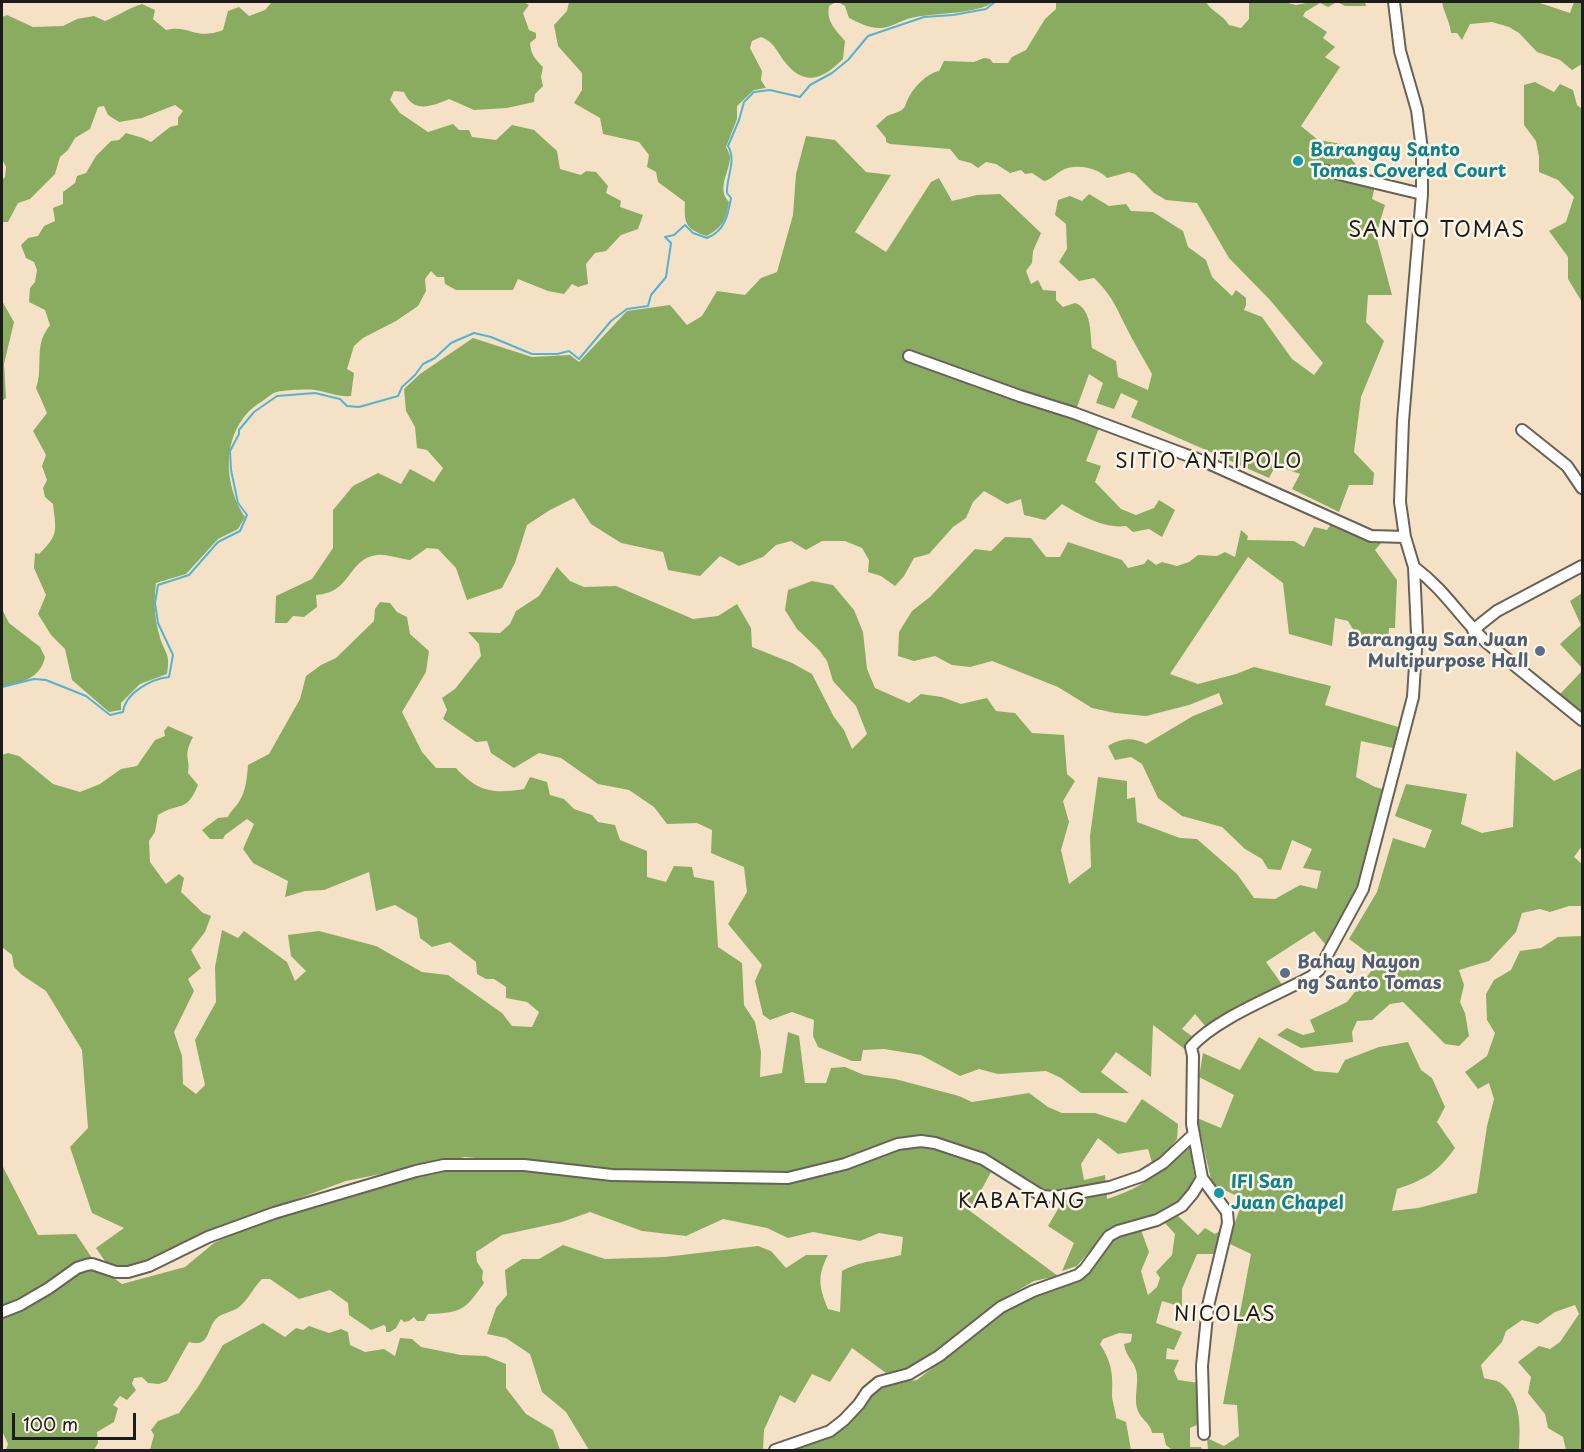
<!DOCTYPE html>
<style>
body{margin:0}
#map{position:relative;width:1584px;height:1452px;overflow:hidden;background:#f5e2c6;font-family:"Playpen Sans",sans-serif}
canvas{display:block}
.frame{position:absolute;inset:0;border:3px solid #1c1c1c;pointer-events:none}
.scale{position:absolute;left:12px;top:1413px;width:124px;height:27px;box-sizing:border-box;border:3px solid #1c1c1c;border-top:0;padding-left:8px;font-size:18px;line-height:21px;white-space:nowrap;color:#1c1c1c;-webkit-text-stroke:4px #fcf5e5;paint-order:stroke}
</style>
<div id="map">
<canvas width="1584" height="1452"></canvas>
<div class="frame"></div>
<div class="scale">100 m</div>
</div>
<script>
const c = document.querySelector('canvas').getContext('2d');
c.lineJoin = 'round';
function paint(path, color) { c.fillStyle = color; c.fill(path, 'evenodd'); }
function trace(path, color, width, dash) { c.strokeStyle = color; c.lineWidth = width; c.lineCap = dash ? 'butt' : 'round'; c.setLineDash(dash || []); c.stroke(path); }
function write(font, color, halo, rows, align = 'center') {
  c.font = font + ' "Playpen Sans",sans-serif'; c.lineWidth = 5; c.setLineDash([]); c.textBaseline = 'middle'; c.strokeStyle = halo; c.fillStyle = color; for (const [text, x, y, turn = 0] of rows) {
    c.save(); c.translate(x, y); c.rotate((+turn || 0) * Math.PI / 180); c.textAlign = isNaN(turn) ? turn : align; if (halo) c.strokeText(text, 0, 0); c.fillText(text, 0, 0); c.restore();
  }
}
paint(new Path2D(`
 M272,2h252l5,3 -6,8 6,17 7,3v5l-6,5c1,12 5,16 13,24l-2,10 2,9 -8,8 -1,8 -27,6 -33,2 -25,-11c-18,8 -36,14 -45,-7l-10,-1 -4,9 10,13 28,19 25,-8 6,6h10l3,7 24,3 16,-15 22,5 23,21 3,18 21,6 5,-4 10,1 12,14 -2,7 15,8 -1,6 23,8 -5,14 -17,6 -15,16 -11,2 -9,11 2,20 -10,3 -6,-3 -8,10 -16,-3 -30,-12 -5,11h-57l-11,-6 -1,-7h-7l-6,-6 -6,8 1,12 -8,15 -22,15 -33,17 -9,8 -7,23 7,4 -3,23c-13,1 -23,-4 -36,-6 -8,-1 -30,0 -38,2 -5,1 -11,7 -16,10 -39,24 -40,79 -16,115l-7,12 -20,10 -32,35 -30,9c-2,19 -2,32 3,51 5,20 12,17 8,40l-27,10 -19,19v7l-12,2 -37,-32 -7,-31 -14,-14 -13,-21 8,-19 -12,-27 1,-15 4,1c20,-19 17,-24 14,-50l-8,-7 -2,-9 4,-8 -5,-14 4,-11 -13,-24 14,-18 -11,-25c6,-16 1,-33 6,-49 2,-5 5,-10 8,-14l-5,-15 -16,-8 1,-14 5,-6 2,-12 -3,-8 -8,-4 -5,-13 7,-7 10,-2 6,-10 11,-5 -2,-13 10,-4v-12l12,-9 2,-7 9,-3 10,-17 15,-15 8,-1 7,-7 17,5 8,4 19,-15 8,-2v-7l5,-7 -8,-6 -33,13 -23,4 -11,-7 -4,-9 -6,1 -8,22 -15,9 -7,12 -8,7 -5,17 -25,25 -12,4 -10,19h-6v-42l3,-3 1,-10 -4,-8v-142l5,-2 26,12 30,-1 14,-7 17,-3 11,5c13,-5 23,-13 37,-17l13,6 -2,9 13,11c23,-6 29,11 57,0l5,-19 11,-4 10,9 16,-6z
 M569,2h267l-7,4c-3,16 7,24 16,35l-2,18c-21,21 -39,28 -59,2 -8,-11 -10,-19 -23,-24l-9,4 -2,7 12,23 -1,9 5,8 -12,2 -17,16v13l-11,28c1,1 4,8 4,10 0,15 -14,31 -1,45 -3,19 -6,24 -22,34 -22,-7 -23,-13 -22,-34l-27,-20 -2,-10 -9,-5 2,-12 -10,-13 -36,-8 -3,-16 -26,-15 8,-13v-17l-24,-27 -4,-21 13,-14z
 M838,2h155c-13,12 -63,11 -82,16 -10,2 -20,10 -31,10 -11,0 -21,-5 -31,-10l-4,-12z
 M1056,2h150c6,10 17,13 23,23l12,3 8,-9v-16l2,-1h33l12,3 15,-3h54l1,4h-21l-8,-4 -9,5 -8,-4 -15,9 -2,4 24,16 -4,6 12,9 -10,10 15,10 -39,59 17,14 30,5 4,15 23,26 -3,13 13,6 -9,30 16,60h-24l-2,27 18,19 -23,56 -7,55 20,21 -1,12h-24l-10,27 -47,-23 8,-15 -24,-9 -7,13 -138,-61 7,-16 -17,-8 -7,16 -18,-6 7,-20 -14,-9 -13,36 27,8 -17,43 15,5 -6,16 26,27 15,6 18,-7 5,-8 16,10 -13,27 -13,-8 -16,3 -7,-6c-22,3 -46,-11 -64,-22l-17,16 -21,-5 -3,-16 -14,5 -23,-13 -11,11 -7,16 -13,9 -24,27 -15,4 -10,18 -9,10 -14,-10 -13,-4 1,-12 -7,-12 -17,-7h-23l-16,9 -15,-9 -15,4 -13,12 -24,9 -19,-10 -20,20 -32,-6 -5,-18 -42,-9 -30,-19 -17,-26 -24,12 -23,15 -12,38 -13,25 -35,12 -11,-32 -18,-19 -11,-1 -17,12c-10,-1 -23,-6 -33,-5 -30,4 -25,38 -61,40l1,12 -13,10 -11,-1 -6,7h-12l1,-27 36,-17 21,-31v-38l20,-24 25,-13 23,11 9,-15 24,13 9,-14 -16,-18 -10,-2 -2,-21 -9,-16 -2,-22 16,-15 53,-36 59,19 38,-2 9,7 48,-51 43,-6 17,20 15,-9 15,-25 28,4 16,-17 16,-6 16,-57 3,-41 10,-38 29,4 31,32 25,3 -36,57 31,20 45,-70 8,-4 13,23 25,-6 23,-1 41,39 -8,18 -1,12 -6,8 5,13 7,-4 5,10 13,1v9l7,7 12,-4c17,6 15,30 17,45l24,13 2,16 30,13 4,-16c-9,-16 -19,-33 -27,-49 -10,-21 -14,-30 -31,-47l-15,3 -20,-19 8,-13 -1,-25 -11,-9 3,-15 12,-4 12,5 7,-7 20,12 17,-2 5,7 22,1 30,19 5,16 18,13 6,17 20,19 4,-6 10,8v7l-2,5 18,7 30,42 22,16 9,-12 -53,-63 -41,-42 -32,-55 -31,-3 -12,-7 -19,-19 -6,-2 -22,6c-10,-11 -33,-15 -46,-7 -7,4 -9,8 -17,10l-12,-8 -7,1 -4,-4 -11,3 -14,-9 -10,-2 -8,6 -7,-5 -12,-3 -9,-11 -60,-5 -4,-2v-4l-10,-12c4,-3 7,-7 11,-10 6,-3 12,-3 17,-8 2,-3 2,-6 4,-9 5,-11 19,-26 31,-28l5,-10 30,1 10,-4 6,1 3,4h15l4,-6 14,-7 19,-31 11,-10z
 M1442,2h95l33,11 4,-11h8v62l-10,6 -12,-10 -23,-8 -18,-19 -10,-6 -17,-5 -22,2 -8,16 -5,-7h-6c-1,-11 -7,-20 -9,-31z
 M1535,82l19,10 6,-8 13,6 4,15 5,4v193l-14,-23v-22l-19,-26 17,-9 8,-25 -16,-17 -19,-8v-15l-3,-16 -12,-16v-40z
 M2,301l12,21 -10,42 2,34 -4,3z
 M1336,516l52,19 -13,15 22,30 -2,48h-6l-1,12 -25,6 -15,-25 -13,-3 -3,28 -43,-12 -6,-51 -35,-26 -78,117 28,10 38,-10 18,-7 77,19 -6,19 83,25 -6,20 -41,-9 -5,36 19,10 19,5 -14,55 -17,47 -32,57 -17,-20 -48,31 17,24 -76,42 -12,-14 -13,15 14,10 -5,15 -38,-29 -2,52 -35,-25 -15,20 28,21h-48l-20,-15 -15,-7 -48,3 -19,-5 -19,7 -39,-21 -37,-6 -21,1 -2,11h-9l-34,-14 -5,-11 1,-16 -22,-8 -22,8 -7,-5 -8,-34 7,-16 -34,-41 19,-32 -3,-25 -33,-14 1,-23 -15,-7 -30,1 -13,-17 -25,-17 -31,-6 -37,-26 -22,-5 -25,15 -23,-15 -4,-12 -11,1 -33,-23 4,-9 -5,-12 13,-9 26,-33 -2,-12 -11,-12 32,1 10,-9 6,-13 23,-15 18,-29 13,14 14,6 32,-1 77,33 25,-3 19,-12 14,24 1,19 40,16 20,11 22,43 10,13 8,19 15,-15 -11,-28 -23,-25 -6,-20 -8,-11 -22,-21 -12,-19 3,-20 24,-9 21,4 21,25 9,22 4,37 8,19 34,15 12,-9 21,3 19,7 26,-6 9,13 19,2 17,20 32,2 3,39 8,7 -12,20 6,21 -8,28 8,34 22,-17 -1,-31 8,-59 29,4v18l8,-2 2,25 43,16 17,1 40,35 17,24 21,1 25,-14 17,4 4,-18 -18,-3 9,-19 -20,-9 -11,30 -13,-1 -6,-10 -17,-10 -23,-22 -40,-11 -24,-18 -16,-34 -11,-7 -16,3 -7,-14c13,-8 25,-9 38,-2l47,-28 30,-12 -4,-11 -30,12 -43,11 -31,-3 -23,-5 -34,-21 -66,-26 -22,6 -18,-2 -17,-9 -21,5 -16,-5 1,-24 13,-21 18,-14 45,-48 16,2 14,-14 26,1 15,19h14l8,-15 54,18 6,8 16,-4 4,-5 8,6 6,-3 15,4 12,-4 9,-7 19,1 8,-4 10,5 6,-27 7,6 -1,4 47,1 10,6 10,-20 13,3z
 M1582,593v75l-22,-24 21,-19 -11,-24z
 M380,602l10,1 7,9 10,5 3,17 19,17 -3,21 -24,40 20,40 14,16h20c22,24 37,26 68,21l6,-12 17,5 3,13 14,4 10,10 18,6 6,7 17,3 5,15 27,11v26l19,5 8,-16 18,1 2,10 20,4 4,66 24,16 2,42 11,17 6,30 -1,25 22,-4 6,-41 11,4 6,47h21l5,-15 14,-1 19,8 31,4 64,17 13,6 57,-9 19,14 14,6h33l31,10 16,-24 36,25 -1,15 -14,18 -10,9 -5,-17 -30,5 -20,-16 -17,26 3,16 21,-5 2,24c33,-10 58,-29 83,-52l5,34 -17,20 -30,16 -40,13 -31,36 -15,5 12,-28 -26,-17 13,-22 -29,-17 -35,-26 -27,50 88,65 -24,5 -29,17 -65,53 -26,15 -28,7 -34,-25 -22,34 -18,-8 -17,29 -15,-8 -16,35 -1,20h-174l-23,-38 -24,-20 -12,-38 -24,-16 -19,-4 9,-26 11,-13 -2,-25 17,-11h17l24,-14 42,14 60,-2 93,-11 13,5 15,17 20,-13h22c-11,21 -9,32 0,54l12,3 2,-41c20,-11 37,-10 59,-16l2,-18 -24,-4 -19,8 -47,-9 -25,6 -21,-10 -44,-9 -37,17 -44,-5 -52,-19 -28,10 -60,13 -26,17 1,10 6,9 -1,8 2,4c-19,27 -22,30 -56,31l-4,7h-7l-3,-4 -5,4 -5,1 -3,-3 -5,9 -6,4h-4v-5l-2,-2 -13,5 -22,-15 -1,-12 -18,-13 -31,9 -29,-20h-8c-9,9 -13,20 -24,29 -6,4 -16,5 -21,10 -11,10 -6,30 -28,24l-22,39 -8,3 -11,-1 -6,-6 -8,1 -2,6 4,6 -9,10 -7,-4 -7,9 5,3 -4,14 -17,10 1,11 -4,7h-88l2,-6 -6,-13v-266l36,70 38,-1 22,33 24,17 63,-17 29,-24 74,-34 101,-31 73,-9 44,3 1,-11 -42,-4 -119,24 -131,48 -75,38h-31l-13,-19 28,-20 -32,-15 -22,-66 18,-19 -6,-78 -36,-59 -24,-16 -8,-8 -2,-12 -10,-8v-192l6,-2 11,3 34,28 27,8 20,-8 21,-15 16,-3 18,-26 10,-4 -1,-5 4,-5 25,11c-11,21 -2,20 -5,36l10,12c-12,29 -18,16 -40,30l-3,17 -6,9 1,21 16,22 13,-10 5,4 -3,14 22,21 8,3 -6,16 -14,18 10,18 -13,11 6,12 -20,41 8,24 1,28 13,10 9,-9 -10,-45 21,-38 -1,-35 7,-37 16,8 6,-7 43,31 8,19 11,-10 -15,-15 -3,-21 31,-4 57,15 46,26 26,3 54,38 10,13 20,1 7,-15 -12,-10 -21,-4v-11l-12,-8h-8l-9,-5 -1,-12 -26,-20 -18,5 -12,-9 -3,-20 -22,-13 -19,6 -7,-39 -45,18 -19,1 -20,6 3,-16 -35,-18 -10,-14 11,-25 -7,-5 -22,16 -2,4h-13l-8,-9 16,-12 10,-1c3,-7 9,-11 12,-17 6,-10 7,-23 8,-35l21,-11 31,-55 6,-23 15,-11 15,-7 38,-37 1,-12z
 M2,609l7,14 31,24 5,10c-4,21 -24,26 -43,30z
 M1582,671v41l-22,-18z
 M1516,751l38,30 28,-13v78l-8,11 8,7v42h-13l-19,6 -10,-3 -18,4 -6,19 -27,29 -30,9 5,15 -4,17 5,11 4,23 -10,10 -14,-2 -42,-42 -13,2 -18,16 -15,1 -5,11 1,10 -52,6 -24,-13 10,-7 16,7 12,-3 -5,-12 37,-18 32,-41 -30,-22 28,-47 16,-54 32,10 7,-18 -37,-14 11,-32 61,10 -6,30 21,9 31,-6z
 M1582,936v514h-16l-3,-13 -15,-9 -3,-14 -17,-21 3,-16 -13,-15 21,-16 11,3 10,-7 19,-28 -4,-9 -20,7 -17,12 -16,-4 -16,11 -4,11 -21,23 3,13c6,2 14,2 18,6 20,17 18,43 17,66h-311l-1,-12 17,8 15,-10 -2,-31 -14,-1 28,-150 -23,-11 15,-44 -31,-15 -15,-66 24,10 13,-33 -35,-18 4,-24 37,17 19,-33 56,34 23,2 7,-13 34,-13 29,-5 13,28 11,8 13,29 -8,15 18,26c-18,25 -29,31 -58,41l-5,22 26,-3 59,-15 10,-67 7,-27 -5,-16 -11,6 -13,-17 22,-16 8,-23 -8,-13 -1,-26 8,-14 17,-10 9,-19 21,-3 17,-11z
 M1177,1215l21,20 7,-7 10,6 11,-7 -9,27h-20l-15,35v18l-20,-6 -6,22 26,9 -8,18 -7,-2 -1,11 13,1 -5,11 4,9 21,3 2,40 -11,5v19h11l1,3h-30l-6,-5 -3,-12h-11c-2,-10 -9,-12 -13,-20 -7,-13 1,-30 -3,-43 -3,-10 -10,-13 -12,-26l7,-2 1,-8 -13,-1 -16,6 -3,5c12,19 13,30 12,51 0,7 4,16 4,23l10,4 5,28h-347l52,-16 48,-50 33,-4 101,-79 65,-25 17,-18 13,-19 28,-9 8,22 -8,19 7,24 9,-8 3,-9 -4,-6 16,-17 3,-21 -10,-11z
 M263,1323l22,14 11,-9 7,2 6,-4 20,7 12,-4 7,3 2,13 15,7 19,-3 11,7 5,-18 12,1 9,8 40,8 25,1 20,8v24l20,26 27,16 7,20h-410l4,-15 -3,-5 7,-9 21,-8 19,-26 25,-42z`), '#89ac61');
trace(new Path2D(`
 M2,687l32,-8 12,1 40,16 24,19 13,-3c2,-19 28,-33 46,-35l4,-22 -15,-32 -3,-20 3,-18 31,-10 29,-33 22,-11 7,-16 -9,-12 -7,-33 -1,-19 9,-17v-4l15,-18 23,-16 38,-3 25,6 7,7 12,1 39,-11 4,-9 13,-12 8,-11 12,-6 16,-15 23,-10 17,4 41,17h25l12,-3 10,8 32,-38 16,-12 21,-3 3,-11 15,-18 5,-34 -6,-6 9,-2 11,-10 8,8 14,5c18,-7 21,-23 24,-40l-4,-5c-1,-16 10,-32 1,-47l11,-26 5,-18 10,-10 16,-2 30,7 10,-12 22,-12 16,-13 20,-24 56,-19 29,-2 33,-6 9,-7`), '#53b3d2', 2);
const minor = new Path2D(`
 M1322,170l100,24
 M909,356l111,40 54,17 134,50 163,73 34,1
 M1522,430l45,36 15,22
 M1414,567c31,23 45,49 72,75l96,78
 M1473,630l24,-19 85,-45
 M1202,1178l25,34 1,11 -20,83 -6,60 2,68
 M2,1312l18,-7 29,-17 28,-20 9,-3 6,-1 24,8h12l21,-6 59,-29 66,-24 142,-42 28,-6h80l88,10 176,3 57,-14 53,-20 23,-3 14,2 48,16 59,37 13,1 55,-10 32,-11 21,-13 31,-29
 M775,1450l55,-19 14,-11 15,-16 8,-12 12,-10 30,-8 30,-18 62,-49 32,-16 45,-16 7,-6 24,-33 9,-5 39,-11 25,-14 11,-13 9,-15 -10,-54 1,-68 -2,-9c25,-29 87,-52 121,-71l7,-6 44,-81 50,-192 4,-64 -3,-66 -9,-30 -5,-35 3,-81 19,-227v-44l-5,-40 -17,-59 -6,-49`);
trace(minor, '#686158', 14);
trace(minor, '#fff', 10);
for (const [x, y, r, color] of [
 [1298,161,6,"#0f9aa8"],
 [1540,651,6,"#5c6f8a"],
 [1285,973,6,"#5c6f8a"],
 [1219,1193,6,"#0f9aa8"]
]) { const dot = new Path2D(); dot.arc(x, y, r, 0, 2 * Math.PI); c.fillStyle = color; c.fill(dot); trace(dot, '#fcf5e5', 2); }
write('bold 18px', '#0d838f', '#fcf5e5', [
 ["Barangay Santo",1310,151],
 ["Tomas Covered Court",1310,172],
 ["IFI San",1231,1183],
 ["Juan Chapel",1231,1204]
], 'left');
write('bold 18px', '#4e5e75', '#fcf5e5', [
 ["Barangay San Juan",1528,641],
 ["Multipurpose Hall",1528,662],
 ["Bahay Nayon",1297,963,"left"],
 ["ng Santo Tomas",1297,984,"left"]
], 'right');
c.letterSpacing = '1.5px';
write('20px', '#1c1c1c', '#fcf5e5', [
 ["SITIO ANTIPOLO",1209,462],
 ["KABATANG",1022,1202],
 ["NICOLAS",1225,1315]
]);
c.letterSpacing = '0px';
c.letterSpacing = '1.5px';
write('21px', '#1c1c1c', '#fcf5e5', [
 ["SANTO TOMAS",1437,231]
]);
c.letterSpacing = '0px';
</script>
